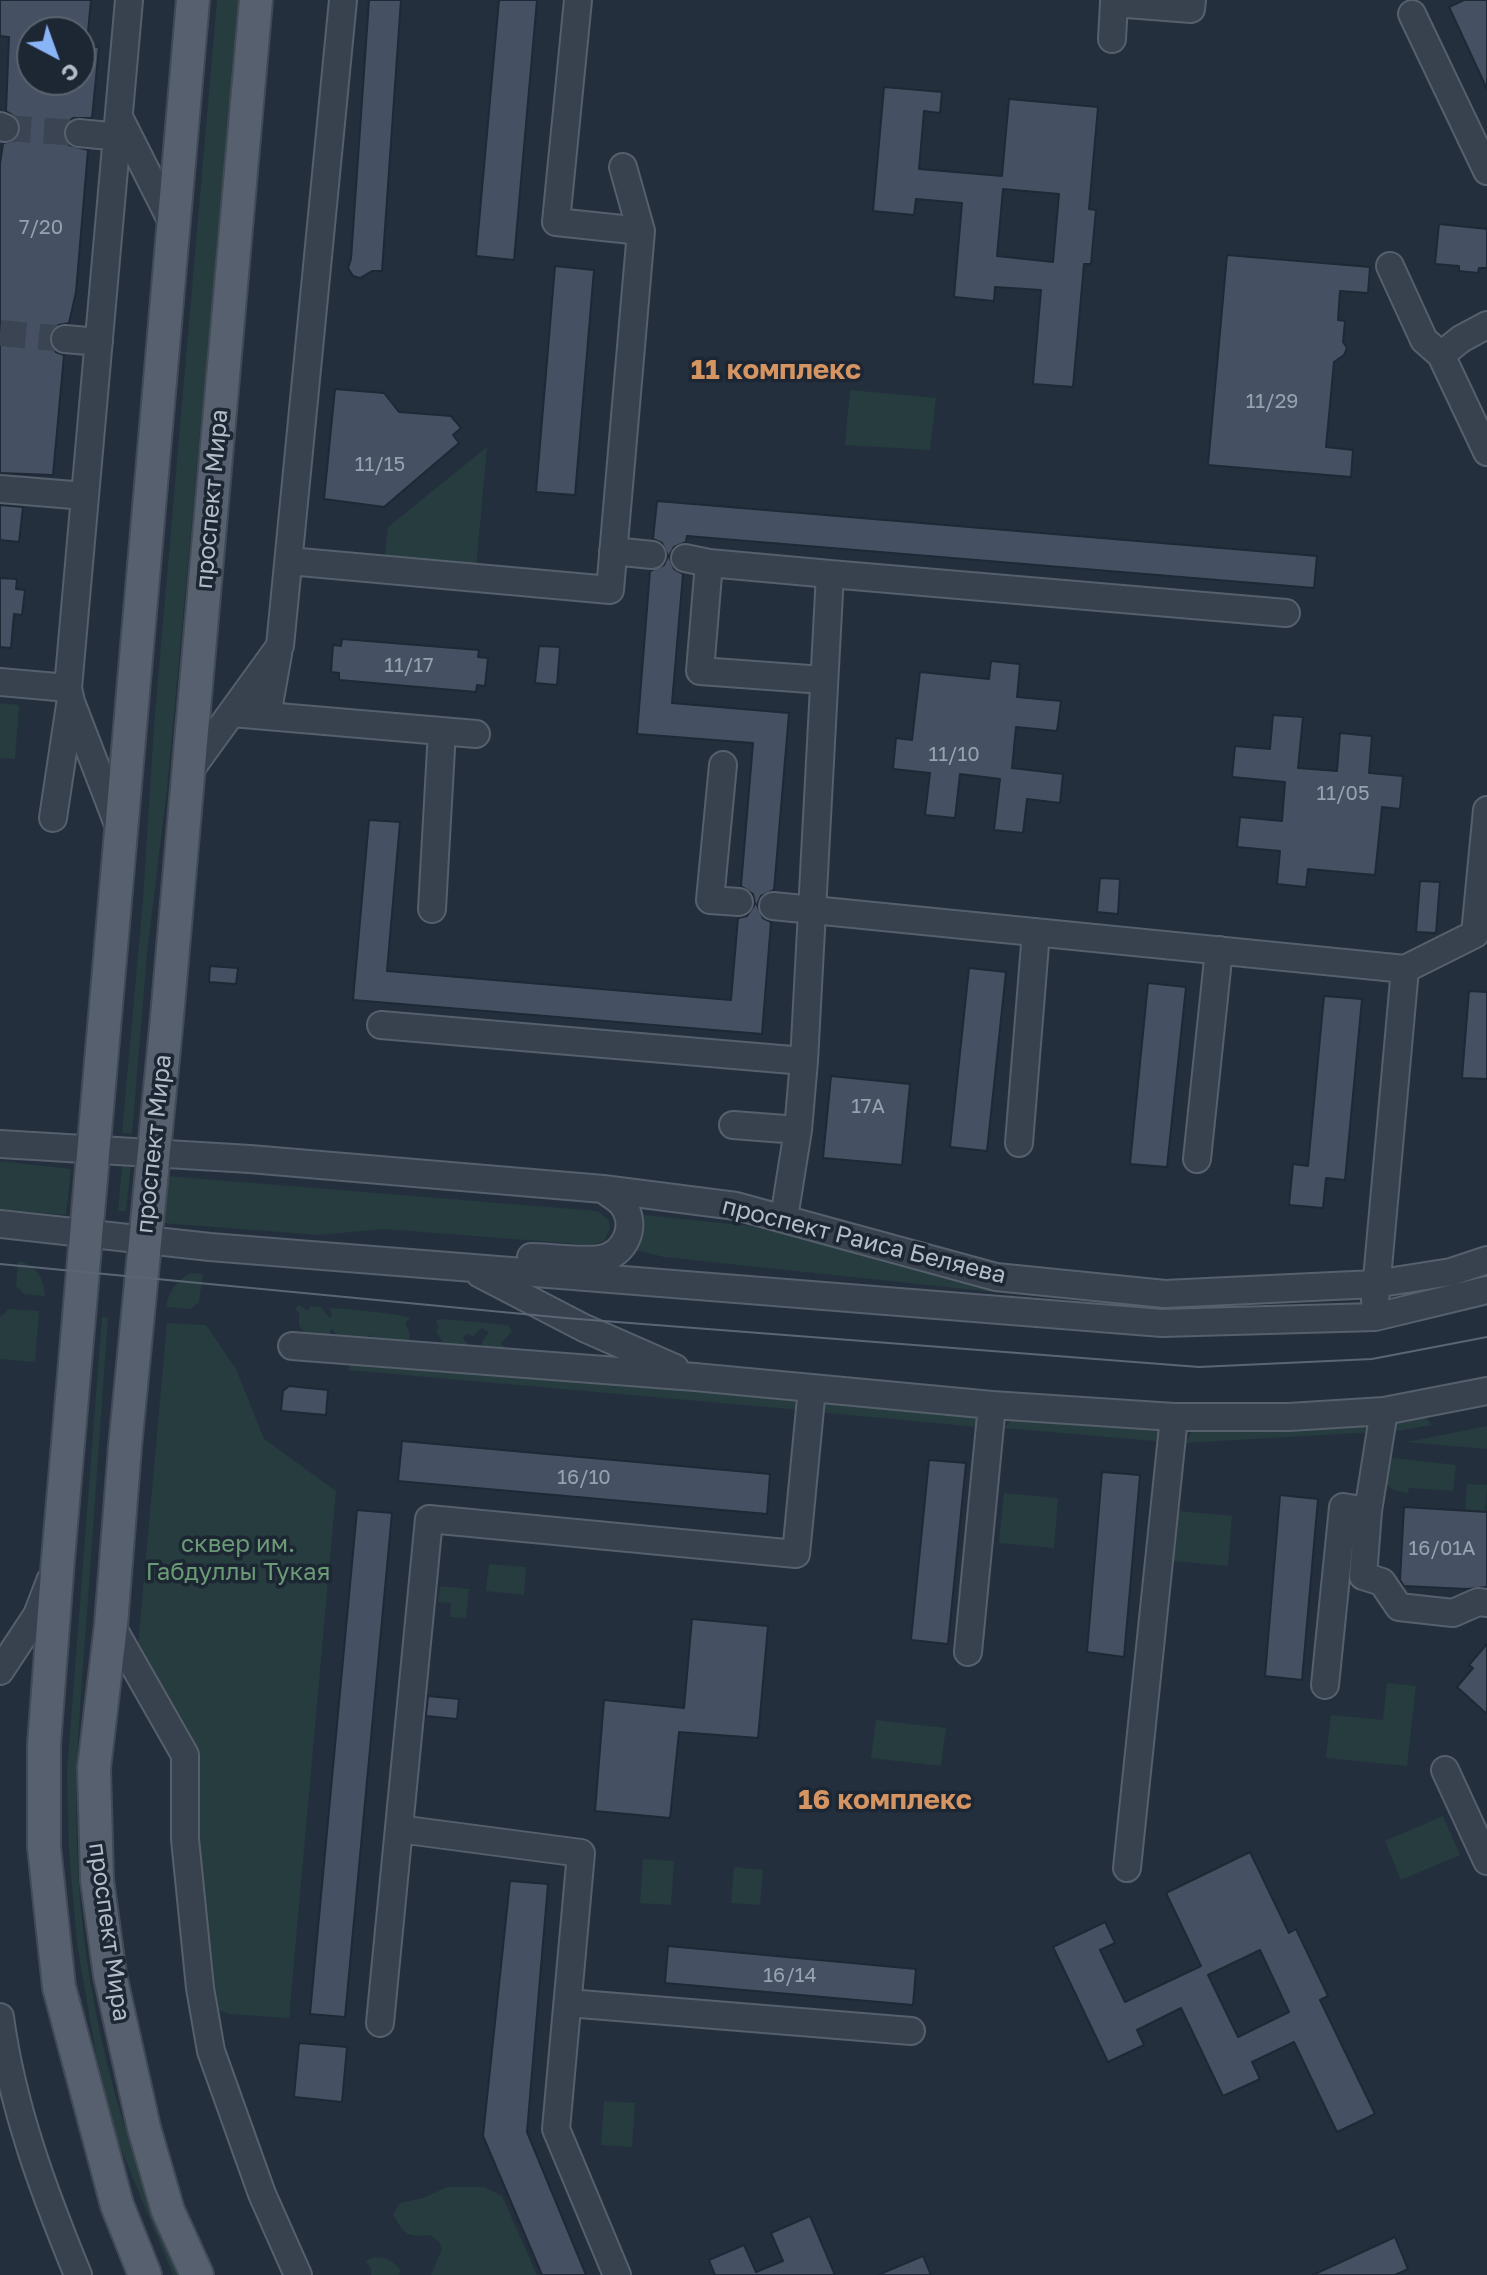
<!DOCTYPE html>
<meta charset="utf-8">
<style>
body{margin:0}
#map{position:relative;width:1487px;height:2275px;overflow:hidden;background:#242f3e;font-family:"Golos Text",sans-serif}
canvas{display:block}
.north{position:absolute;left:16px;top:16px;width:80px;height:80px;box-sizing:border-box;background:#1d2633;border:2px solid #59626f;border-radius:50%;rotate:139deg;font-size:22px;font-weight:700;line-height:32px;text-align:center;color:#b4bcc9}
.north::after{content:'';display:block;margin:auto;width:28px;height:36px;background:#8ab4f8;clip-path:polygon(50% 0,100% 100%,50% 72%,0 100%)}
</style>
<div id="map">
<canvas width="1487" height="2275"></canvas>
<div class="north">С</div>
</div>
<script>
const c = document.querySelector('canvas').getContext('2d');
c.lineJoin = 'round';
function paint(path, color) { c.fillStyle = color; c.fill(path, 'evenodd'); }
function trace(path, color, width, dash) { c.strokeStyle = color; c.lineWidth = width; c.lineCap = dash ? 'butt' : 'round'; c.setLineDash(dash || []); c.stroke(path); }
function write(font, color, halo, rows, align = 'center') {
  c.font = font + ' "Golos Text",sans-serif'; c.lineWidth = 7; c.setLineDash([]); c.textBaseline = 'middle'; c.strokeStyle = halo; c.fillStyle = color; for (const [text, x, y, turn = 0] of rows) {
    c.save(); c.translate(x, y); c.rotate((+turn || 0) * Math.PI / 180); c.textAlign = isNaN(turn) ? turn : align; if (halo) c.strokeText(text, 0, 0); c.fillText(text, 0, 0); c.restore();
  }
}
paint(new Path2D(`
 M217,0h23l-73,789 -20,165 -15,180 -10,-1 21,-233 11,-174z
 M850,390l86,8 -6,52 -85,-5z
 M487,447l-11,121 -92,-6 4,-35z
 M0,703l19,2 -4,54 -15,-1z
 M0,1161l71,8 -5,46 -66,-6z
 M122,1165h9l-5,46h-8z
 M167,1176l431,35 11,10 1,8 -6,12 -13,4 -207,-16 -65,6 -157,-12z
 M635,1214l144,15 216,57 -2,6 -329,-35 -32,-8z
 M18,1261c18,3 26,18 27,35l-21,-2 -8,-8z
 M191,1273l12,1 -4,28 -9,7 -24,-2c3,-16 10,-26 25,-34z
 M299,1305l9,6 2,-5 11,1 9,11 2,-3 -3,-7c11,0 75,6 81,10l-5,5 4,8 1,12 -9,3 -10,-6 -3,8 -17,-13 -10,5 -18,1 -12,-13 -2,8 -16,6 -14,-16v-13l-4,-5z
 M9,1309l30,2 -4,51 -35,-3v-42z
 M102,1317h6c-7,99 -14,197 -21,296 -6,79 -13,157 -10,236 5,147 43,293 105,426h-9l-55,-133 -22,-88 -19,-110 -8,-93 -2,-79z
 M442,1319l66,6 4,6 -11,12 7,9 -24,-3 -2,-7 7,-10 -7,-4 -9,8 -7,-2 -3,4 7,8 -1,6 -23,-4 -10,-17 3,-4 -3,-7z
 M167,1323l39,2 30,44 28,70 72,52 -47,527 -60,-4 -13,-5 -8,-11 -15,-242 -56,-99z
 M352,1363l439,34 10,13 -454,-40z
 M828,1400l150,15 -1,12 -159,-15z
 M1424,1415l8,10 -46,8 9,-13z
 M1014,1418l143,11 6,5 3,8 -163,-14z
 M1359,1422l9,3 6,7 -189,11 7,-12z
 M1487,1426v23l-80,-7z
 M1384,1457l72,8 -3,26 -44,-3 -1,5c-27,-3 -25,-13 -24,-36z
 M1467,1484l20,1 -2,27 -20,-1z
 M1004,1493l54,5 -4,50 -55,-5z
 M1178,1511l54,5 -4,50 -55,-5z
 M489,1564l37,3 -2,28 -38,-4z
 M440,1586l29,3 -3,29 -16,-1 1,-14 -13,-1z
 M1387,1683l29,3 -9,80 -81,-8 5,-43 52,5z
 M876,1720l70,8 -5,38 -70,-8z
 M1443,1816l17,39 -59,25 -16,-39z
 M643,1859l31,2 -3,44 -31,-2z
 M734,1867l29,3 -3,35 -29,-2z
 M604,2101l31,2 -3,44 -31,-2z
 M447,2187h37l18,9 35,79h-106l11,-26 -3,-7 -8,-7c-24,2 -26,1 -38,-21l7,-11 23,-5z
 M374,2257c13,0 19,4 27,14l-2,4h-28v-6l-5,-8z`), '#263c3f');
const building = new Path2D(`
 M0,0h91l-3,32h-56v48h48v-35l19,2 -7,71h-19l-6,5 -4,8 1,8 5,6 19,5 -12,142 -7,31 -11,2 -9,12 2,9 5,6 8,3 -11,120 -53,-2v-309l3,-21 12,-3 6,-14 -4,-8 -11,-7 3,-74 -9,-1z
 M369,0h32l-19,271h-10l-12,7 -7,-2 -5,-8 3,-9z
 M499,0h38l-23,260 -38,-4z
 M1464,0h23v89l-38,-82z
 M884,87l58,5 -2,21 -16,-2 -5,58 83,7 7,-77 89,8 -9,102 7,1 -5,54h-7l-11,123 -40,-3 8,-94 -46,-3 -1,14 -40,-4 8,-94 -46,-4 -2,16 -41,-4zM1003,189l56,5 -6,68 -56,-6z
 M1439,224l48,5v39h-8l-1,5 -19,-2v-5l-24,-2z
 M1227,255l143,12 -2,26 -28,-2 -2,29 7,1 -2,21 4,6 -3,7 -10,7 -8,85 27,3 -2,27 -143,-12z
 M555,266l39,4 -19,225 -39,-3z
 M335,389l49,4 15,19 52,4 10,12 -8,7 6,8 -75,64 -60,-8z
 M657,501l660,55 -3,32 -627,-52 -1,6 -12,5 -5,9 5,13 9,5 -11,129 117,10 -15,177 -13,6 -4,9 6,13 8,4 -9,112 -409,-34 16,-180 31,2 -13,149 344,29 7,-82 9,-2 8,-12 -2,-10 -12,-8 12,-143 -116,-9 13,-163 14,-6 4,-9 -6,-13 -9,-4z
 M0,505l23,2 -4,35 -19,-2z
 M0,578l17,1 -1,10 9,1 -3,25 -8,-1 -3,34 -11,-1z
 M342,639l137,11 -1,7 10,1 -3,28 -8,-1 -1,7 -137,-12v-7l-8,-1 2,-27 8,1z
 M539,646l21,1 -3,38 -22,-2z
 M991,661l29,3 -3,33 44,4 -4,30 -41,-4 -4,41 51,6 -3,29 -33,-4 -4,34 -29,-3 6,-51 -40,-5 -5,44 -30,-3 5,-42 -37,-4 3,-31 16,2 8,-68 69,7z
 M1273,715l30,2 -5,51 39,3 3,-38 32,3 -3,37 34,3 -3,33 -18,-2 -7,68 -67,-6 -2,18 -29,-3 3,-33 -43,-4 3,-30 42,4 3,-39 -53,-5 3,-31 35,3z
 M1100,878l20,1 -2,35 -21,-2z
 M1420,881l20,1 -4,51 -20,-1z
 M210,966l28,2 -2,16 -27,-2z
 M969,968l37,4 -19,179 -37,-4z
 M1148,983l38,4 -19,180 -37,-3z
 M1469,991l18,1v87l-25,-1z
 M1324,996l38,3 -17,181 -19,-2 -3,30 -34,-3 4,-41 15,2z
 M831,1076l79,8 -8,81 -79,-7z
 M289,1386l39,4 -2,25 -45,-4 2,-20z
 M402,1441l368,33 -3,40 -369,-33z
 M929,1460l37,3 -18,181 -37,-4z
 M1102,1472l38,3 -16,182 -37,-5z
 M1280,1495l38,4 -16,181 -37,-4z
 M1404,1507l83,5v75l-20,2 -63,-3 -4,-6z
 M357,1510l35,3 -47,504 -35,-3z
 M692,1619l76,7 -10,112 -79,-6 -9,86 -75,-7 9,-111 80,8z
 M1487,1644v70l-30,-27 16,-19 -4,-3z
 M428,1696l31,3 -2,20 -31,-3z
 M1250,1852l39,81 7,-4 32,67 -8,4 55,114 -38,18 -43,-90 -42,20 8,17 -37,17 -42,-88 -44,22 7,15 -36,17 -55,-115 52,-25 10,21 -15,7 25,52 76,-36 -35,-73zM1260,1950l29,62 -51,25 -30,-62z
 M510,1881l38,3 -21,248 59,143h-44l-59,-139z
 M668,1946l248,23 -3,36 -248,-22z
 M299,2043l48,4 -5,55 -48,-5z
 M810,2216l25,59h-120l-6,-15 35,-15 12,27 27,-11 -12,-28z
 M1395,2237l13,32 -13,6h-82z
 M923,2256l8,19h-53z`);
paint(building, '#455162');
trace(building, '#1f2835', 2);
trace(new Path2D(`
 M5,128l74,5
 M0,333l65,6`), '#3a4453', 26, [26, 13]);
const minor = new Path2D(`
 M1114,0v3l77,6 1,-9
 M1412,14l75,157
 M1112,39l2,-36
 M120,119l55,109
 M0,126l5,2
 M79,133l40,4
 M623,167l18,64
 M1390,266l34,74 17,15 46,97
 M65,339l34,3
 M1441,355l20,-16 26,-14
 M0,489l85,7
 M613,551l39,4
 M685,558l24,5
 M289,561l321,29 31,-359 -85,-9 22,-222
 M823,680l-123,-9 9,-108 121,11
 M0,682l68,6
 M232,713l244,21
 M267,716l11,-62
 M723,765l-13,135 29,2
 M188,773l92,-127 63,-646
 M53,818l17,-113
 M121,832l-50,-130 -3,-14 61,-688
 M773,906l632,63 -30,332
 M432,909l10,-178
 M1405,969l70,-35 12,-124
 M381,1025l423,36
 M733,1125l65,5
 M1019,1143l17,-211
 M0,1144l250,15 353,30 133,17 260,71 169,17 210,-10 76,-12 36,-12
 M1197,1159l22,-209
 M784,1218l14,-88 6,-69 26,-487 456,39
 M0,1224l210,23 952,76 213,-6 112,-27
 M531,1257c20,0 50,5 69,2 25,-4 38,-33 23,-54 -4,-6 -14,-11 -20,-16
 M480,1274l104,54 91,40
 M292,1346l403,31 297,28 182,12h115l95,-6 103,-20
 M1368,1511l-5,65 19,6 17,25 54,6 25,-11 9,1
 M111,1625l74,130v84l15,149 11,63 51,143 36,81
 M968,1652l24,-247
 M0,1671l37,-56 13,-34
 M1325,1685l18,-178 25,4 16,-100
 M1445,1770l42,91
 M399,1829l182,24 -25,276 61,146
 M1127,1868l47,-451
 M568,2003l343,28
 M0,2017c12,90 44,175 78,258
 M380,2023l49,-504 367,35 16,-166`);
const major = new Path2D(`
 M145,2275l-28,-70 -58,-218 -15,-140v-102l14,-186 135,-1559
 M197,2275l-29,-64 -24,-83 -34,-153 -13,-95 -3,-112 17,-143 14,-178 41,-419 90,-1028`);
trace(minor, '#565f6c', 30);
trace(major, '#414a57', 36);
trace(minor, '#38414e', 26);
trace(major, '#56606e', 32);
trace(new Path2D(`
 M0,1264l565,54 634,49 173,-8 115,-22`), '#5a6575', 2);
write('20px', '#98a1af', null, [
 ["7/20",41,228],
 ["11/29",1272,402],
 ["11/15",380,465],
 ["11/17",409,666],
 ["11/10",954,755],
 ["11/05",1343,794],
 ["17А",868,1107],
 ["16/10",584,1478],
 ["16/01А",1442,1549],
 ["16/14",790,1976]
]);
write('24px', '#b4bcc9', '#1d2633', [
 ["проспект Мира",212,499,-85],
 ["проспект Мира",154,1144,-84],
 ["проспект Раиса Беляева",864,1241,14],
 ["проспект Мира",109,1932,82]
]);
write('24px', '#6b9a76', '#1d2633', [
 ["сквер им.",238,1544],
 ["Габдуллы Тукая",238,1572]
]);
write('bold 28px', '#d59563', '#1d2633', [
 ["11 комплекс",776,370],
 ["16 комплекс",885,1800]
]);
</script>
